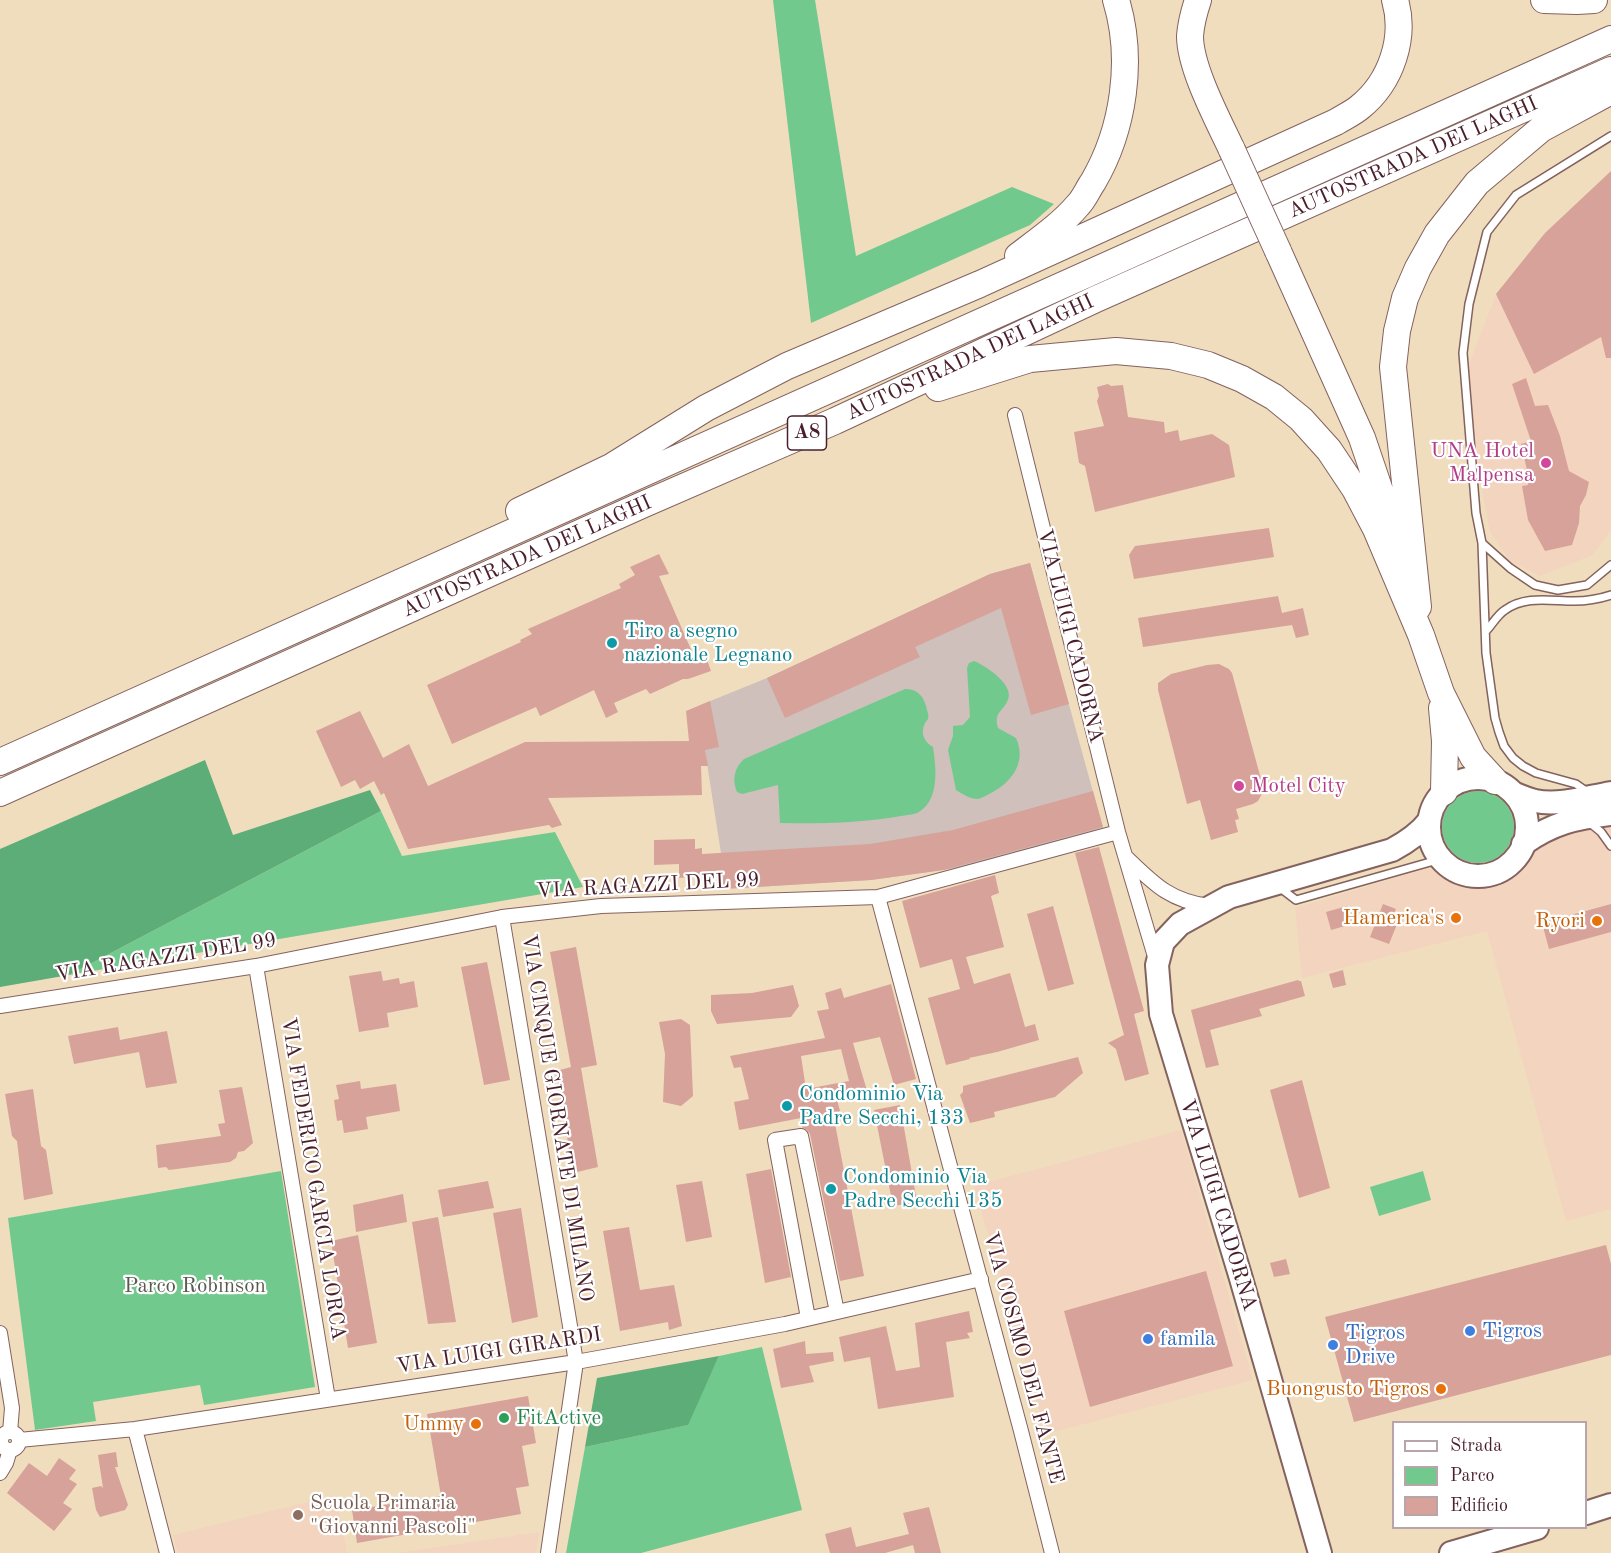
<!DOCTYPE html>
<style>
body{margin:0}
#map{position:relative;width:1611px;height:1553px;overflow:hidden;background:#f0ddbe;font-family:"Old Standard TT",serif}
canvas{display:block}
.legend{position:absolute;left:1392px;top:1421px;width:195px;height:108px;box-sizing:border-box;background:#fff;border:2px solid #b7a5aa;margin:0;padding:8px 10px;list-style:none;font-size:18px;color:#4a1f2b}
.legend li{display:flex;align-items:center;gap:12px;height:30px}
.legend b{width:30px;border:2px solid #b7a5aa}
</style>
<div id="map">
<canvas width="1611" height="1553"></canvas>
<ul class="legend">
<li><b style="height:8px;background:#fff"></b>Strada</li>
<li><b style="height:16px;background:#72c98e"></b>Parco</li>
<li><b style="height:16px;background:#d7a299"></b>Edificio</li>
</ul>
</div>
<script>
const c = document.querySelector('canvas').getContext('2d');
c.lineJoin = 'round';
function paint(path, color) { c.fillStyle = color; c.fill(path, 'evenodd'); }
function trace(path, color, width, dash) { c.strokeStyle = color; c.lineWidth = width; c.lineCap = dash ? 'butt' : 'round'; c.setLineDash(dash || []); c.stroke(path); }
function write(font, color, halo, rows, align = 'center') {
  c.font = font + ' "Old Standard TT",serif'; c.lineWidth = 4.5; c.setLineDash([]); c.textBaseline = 'middle'; c.strokeStyle = halo; c.fillStyle = color; for (const [text, x, y, turn = 0] of rows) {
    c.save(); c.translate(x, y); c.rotate((+turn || 0) * Math.PI / 180); c.textAlign = isNaN(turn) ? turn : align; if (halo) c.strokeText(text, 0, 0); c.fillText(text, 0, 0); c.restore();
  }
}
paint(new Path2D(`
 M1611,171v359l-18,25 -53,21 -30,-15 -20,-29 -15,-80 -6,-88 27,-69z
 M1611,825v384l-45,12 -79,-290 -185,47 -7,-70 124,-37 14,-3 23,13 20,5 20,-3 17,-10 23,-25 20,-13 16,-5z
 M1181,1130l72,250 -207,54 -72,-248z
 M336,1495l11,58h-169l-5,-18z
 M539,1532l-3,21h-139z`), '#f3d4bf');
paint(new Path2D(`
 M1030,563l73,265 -140,39 -92,13 -148,9 -2,-36 -23,-147 69,-28 223,-104z`), '#cfc0bb');
paint(new Path2D(`
 M773,0h42l41,256 156,-69 42,17 -24,21 -219,98z
 M974,661c12,5 43,25 33,41 -6,11 -13,11 -9,26l18,10c11,24 -4,44 -25,55 -4,2 -9,5 -13,6 -8,0 -16,-5 -22,-9l-8,-40 5,-14v-10l10,-1 7,-8 -3,-49 2,-5z
 M905,689c13,-1 20,9 22,21 1,2 2,7 1,9 -1,1 -2,3 -3,4 -5,10 -1,19 8,24 3,20 7,52 -14,65 -5,3 -13,3 -18,4 -40,7 -81,8 -121,7l-2,-38 -36,9 -5,-2c-5,-12 -3,-24 7,-33z
 M1442 827a36 36 0 1 1 72 0a36 36 0 1 1-72 0Z
 M381,811l21,45 153,-24 28,55 -514,88z
 M281,1171l34,216 -111,18 -4,-20 -107,17 3,19 -61,9 -27,-212z
 M1423,1171l8,29 -52,16 -9,-29z
 M762,1347l40,163 -161,43h-75l19,-106 102,-22 32,-69z`), '#72c98e');
paint(new Path2D(`
 M205,760l28,75 137,-45 11,21 -312,164 -69,12v-138z
 M719,1356l-31,69 -103,22 12,-69z`), '#5dad79');
paint(new Path2D(`
 M1611,171v187h-5l-5,-21 -67,37 -38,-80 49,-61z
 M1526,378l9,28 13,-1 2,5 10,26 9,35 20,11 -3,13 -6,11 -1,17 -7,22 -27,6 -17,-31 -6,-34 6,-1 -3,-14 2,-1 -6,-26 10,-3 -19,-57z
 M1108,384l3,2 12,-1 5,32 36,5 1,11 13,-3 2,11 32,-7 17,11 6,32 -140,35 -10,-46 -6,-3 -5,-31 30,-6 -7,-25 2,-5 -2,-9z
 M1269,528l5,29 -140,22 -5,-24 6,-9z
 M659,554l10,20 -10,2 34,78 11,-3 7,20 -23,8h-5l-33,15 -4,-5 -32,14 4,9 -12,6 -12,-28 -54,26 -4,-9 -84,37 -25,-59 94,-43 -1,-2 12,-6 -4,-5 93,-41 -2,-4 16,-9 -5,-8z
 M1030,563l39,141 -38,11 -30,-107 -86,39 5,10 -135,61 -18,-40 223,-104z
 M1278,596l4,17 21,-5 6,27 -13,3 -4,-13 -149,22 -5,-29z
 M1219,664l10,5 3,4 32,117 -6,11 -5,3 -17,5 3,10 -4,1 3,12 -27,8 -11,-40 -13,4 -29,-114v-7l13,-9 36,-9z
 M710,701l9,46 -14,3 3,16h-7l1,29 -154,3 14,27 -10,3 -3,-3 -141,24 -24,-56 -3,2 -7,-14 -14,8 -5,-9 -14,7 -25,-56 44,-20 23,47 26,-14 19,42 97,-44 164,-1 -3,-30z
 M1093,791l10,36 -159,43 -73,10 -148,9 -1,-15 -43,4v-14l-25,1v-25l41,-1v10l7,-1v6l168,-10 83,-14z
 M1099,847l45,164 -10,3 15,60 -24,7 -9,-32 -8,-6 16,-8 -49,-182z
 M995,875l4,18 -8,3 13,51 -38,10 8,27 36,-11 15,54 10,-3 4,16 -42,12 -28,6 1,1 -24,6 -18,-67 32,-9 -8,-30 -32,9 -18,-67z
 M1383,904l13,5 -3,6 7,2 -11,27 -19,-7z
 M1611,904v28l-62,17 -7,-26z
 M1053,906l21,78 -26,7 -21,-77z
 M1347,906l5,18 -21,6 -5,-18z
 M576,947l21,118 -16,3 17,99 -25,6 -17,-102 15,-4 -21,-115z
 M487,962l23,118 -26,5 -23,-118z
 M1343,970l3,15 -13,3 -4,-14z
 M381,971l2,10 16,-3 1,6 14,-3 4,26 -31,6 2,14 -30,5 -10,-56z
 M1298,980l1,1h2l4,15 -46,13 3,7 -52,14 9,35 -13,3 -15,-58z
 M891,984l25,95 -22,6 -14,-48 -27,6 15,51 -31,6 3,11 -7,2 31,163 -24,5 -30,-147 -3,-4 -5,-3 -1,-9 -62,12 -5,-28 15,-3 -8,-32 -7,1 -4,-12 95,-18 -8,-27 12,-2 -4,-16 16,-5 3,10zM841,1049l8,32 -43,8 -5,-33z
 M793,985l6,21 -8,11 -74,7 -6,-13v-16l41,-2z
 M681,1019l9,6 3,71 -12,10 -18,-4 2,-48 -6,-32z
 M118,1027l2,13 47,-9 10,52 -31,5 -7,-36 -65,12 -6,-28z
 M1078,1057l5,16 -28,24 -61,15 1,5 -25,6 -10,-28 3,-3v-6z
 M1302,1080l28,108 -31,10 -29,-108z
 M360,1081l1,8 35,-5 4,27 -34,6 2,12 -24,4 -2,-13 -5,1 -3,-21 5,-1 -3,-14z
 M242,1087l11,56 -9,8 -6,1 -2,6 -6,4 -61,8 -3,-3 -8,1 -2,-23 65,-9 -3,-12 7,-1 -6,-33z
 M33,1089l8,57 5,4 7,44 -29,6 -7,-59 -5,-5 -7,-42z
 M900,1105l17,97 -24,4 -19,-96z
 M771,1169l20,108 -26,6 -19,-109z
 M488,1181l6,27 -51,9 -5,-27z
 M702,1181l10,56 -26,5 -10,-57z
 M403,1194l4,28 -51,10 -3,-27z
 M521,1208l17,109 -26,6 -19,-110z
 M438,1217l18,105 -28,2 -16,-102z
 M629,1227l11,63 34,-5 8,41 -13,4 -1,-8 -48,9 -17,-100z
 M358,1235l19,108 -29,5 -17,-107z
 M1606,1245l5,19v91l-257,67 -29,-105z
 M1286,1259l4,15 -16,3 -4,-14z
 M1206,1271l27,95 -143,41 -26,-96z
 M969,1311l4,21 -6,1 3,5 -24,4 8,55 -76,12 -8,-52 -26,5 -5,-25 47,-11 10,45 24,-4 -5,-44z
 M805,1341l1,13 27,-2 1,9 -25,5 5,16 -33,6 -8,-39z
 M528,1396l8,47 -14,3 7,40 -13,2 5,26 -164,29 -5,-33 89,-14 -14,-82z
 M116,1452l2,15h-3l13,38 -3,5 -25,7 -4,-7 -4,-22 9,-2 2,2 -5,-33z
 M59,1458l17,12 -7,9 8,5 -14,19 9,6 -18,22 -47,-38 22,-30 18,13z
 M929,1507l12,46h-26l-2,-8 -28,8h-55l-5,-19 26,-7 5,20 53,-13 -6,-21z`), '#d7a299');
const lane = new Path2D(`
 M1482,543l28,25 25,17 23,5 29,-5 24,-20
 M1486,631c6,-6 11,-16 19,-21 20,-15 46,-9 69,-9 13,0 25,-2 37,-6
 M1586,791l-10,-7 -40,-11 -13,-7 -10,-8 -9,-12 -5,-14 -4,-14 -9,-65 -4,-110 -6,-30 -13,-160 6,-49 18,-72 29,-37 95,-59
 M1590,823l11,9 10,14
 M1279,887l17,13 145,-41`);
const street = new Path2D(`
 M1015,415l103,417 38,128
 M1127,858c27,26 43,43 82,48
 M878,897l143,534 31,122
 M502,917l74,445 -28,191
 M256,966l72,433
 M0,1006l256,-40 246,-49 99,-11 277,-9 240,-65
 M808,1318l-33,-178 26,-4 36,176
 M0,1333l12,75 -2,24
 M135,1429l32,124
 M1 1441a9 9 0 1 1 18 0a9 9 0 1 1-18 0Z
 M19,1440l116,-11 441,-67 209,-38 196,-45
 M0,1473l6,-10 4,-13`);
const primary = new Path2D(`
 M1429 827a49 49 0 1 1 98 0a49 49 0 1 1-98 0Z
 M1513,793c7,3 14,6 22,8 25,5 52,-4 76,-8
 M1523,844c30,-21 52,-26 88,-30
 M1586,1513l25,-8
 M1320,1553l-80,-278 -79,-261 -4,-49 6,-23 17,-18 49,-27 163,-47c15,-8 27,-16 37,-29
 M1451,1553l86,-25`);
const highway = new Path2D(`
 M1198,0c-4,12 -7,23 -8,36 0,32 28,84 42,114
 M1544,0l33,1 17,-1
 M1278,251l84,187 36,106
 M1018,256c21,-16 43,-31 60,-51 6,-6 10,-16 15,-23 31,-53 41,-123 23,-182
 M938,388l92,-29 86,-8 55,5 37,9 34,14 32,18 27,22 28,31 26,39 21,40 45,106 20,58 32,64 22,24
 M519,511l92,-44 95,-59 81,-42 193,-82 356,-162c8,-5 17,-9 24,-15 31,-25 46,-69 35,-107
 M1418,607l-25,-240 4,-36 8,-33 13,-30 19,-34 40,-51 64,-54 70,-38
 M1442,708l3,33 -1,51
 M0,762l1611,-723
 M0,793l642,-288 193,-84 261,-122 515,-229`);
trace(lane, '#84625e', 10);
trace(street, '#84625e', 16);
trace(primary, '#84625e', 26);
trace(highway, '#84625e', 28);
trace(lane, '#fff', 7);
trace(street, '#fff', 14);
trace(primary, '#fff', 22);
trace(highway, '#fff', 26);
const highwayBridge = new Path2D(`
 M1232,150l46,101`);
trace(highwayBridge, '#84625e', 28, []);
trace(highwayBridge, '#fff', 26);
for (const [x, y, r, color] of [
 [1546,463,6,"#d1479c"],
 [612,643,6,"#0f9aa8"],
 [1239,786,6,"#d1479c"],
 [1456,918,6,"#e8710a"],
 [1597,921,6,"#e8710a"],
 [787,1106,6,"#0f9aa8"],
 [831,1189,6,"#0f9aa8"],
 [1470,1331,6,"#3f7fe0"],
 [1148,1339,6,"#3f7fe0"],
 [1333,1345,6,"#3f7fe0"],
 [1441,1389,6,"#e8710a"],
 [504,1418,6,"#2e9e5b"],
 [476,1424,6,"#e8710a"],
 [298,1515,6,"#8d6e63"]
]) { const dot = new Path2D(); dot.arc(x, y, r, 0, 2 * Math.PI); c.fillStyle = color; c.fill(dot); trace(dot, '#fff', 2); }
for (const [x, y, w] of [
 [807,433,39]
]) { const box = new Path2D(); box.roundRect(x - w / 2, y - 17, w, 34, 4.5); c.fillStyle = '#fff'; c.fill(box); trace(box, '#4a1f2b', 1.5); }
write('bold 20px', '#4a1f2b', null, [
 ["A8",807,433]
]);
write('21px', '#4a1f2b', '#fff', [
 ["AUTOSTRADA DEI LAGHI",1413,158,-24],
 ["AUTOSTRADA DEI LAGHI",970,358,-25],
 ["AUTOSTRADA DEI LAGHI",527,557,-24],
 ["VIA LUIGI CADORNA",1070,636,76],
 ["VIA RAGAZZI DEL 99",648,886,-3],
 ["VIA RAGAZZI DEL 99",166,958,-9],
 ["VIA CINQUE GIORNATE DI MILANO",557,1118,81],
 ["VIA FEDERICO GARCIA LORCA",313,1179,81],
 ["VIA LUIGI CADORNA",1218,1205,73],
 ["VIA LUIGI GIRARDI",499,1351,-9],
 ["VIA COSIMO DEL FANTE",1023,1358,75]
]);
write('21px', '#b23c85', '#fff', [
 ["UNA Hotel",1534,451],
 ["Malpensa",1534,475],
 ["Motel City",1251,786,"left"]
], 'right');
write('21px', '#0d838f', '#fff', [
 ["Tiro a segno",624,631],
 ["nazionale Legnano",624,655],
 ["Condominio Via",799,1094],
 ["Padre Secchi, 133",799,1118],
 ["Condominio Via",843,1177],
 ["Padre Secchi 135",843,1201]
], 'left');
write('21px', '#c56008', '#fff', [
 ["Hamerica's",1444,918],
 ["Ryori",1585,921],
 ["Buongusto Tigros",1429,1389],
 ["Ummy",464,1424]
], 'right');
write('21px', '#585a4e', '#fff', [
 ["Parco Robinson",195,1286]
]);
write('21px', '#366cbe', '#fff', [
 ["Tigros",1482,1331],
 ["Tigros",1345,1333],
 ["Drive",1345,1357],
 ["famila",1160,1339]
], 'left');
write('21px', '#27864d', '#fff', [
 ["FitActive",516,1418]
], 'left');
write('21px', '#785e54', '#fff', [
 ["Scuola Primaria",310,1503],
 ["\"Giovanni Pascoli\"",310,1527]
], 'left');
</script>
